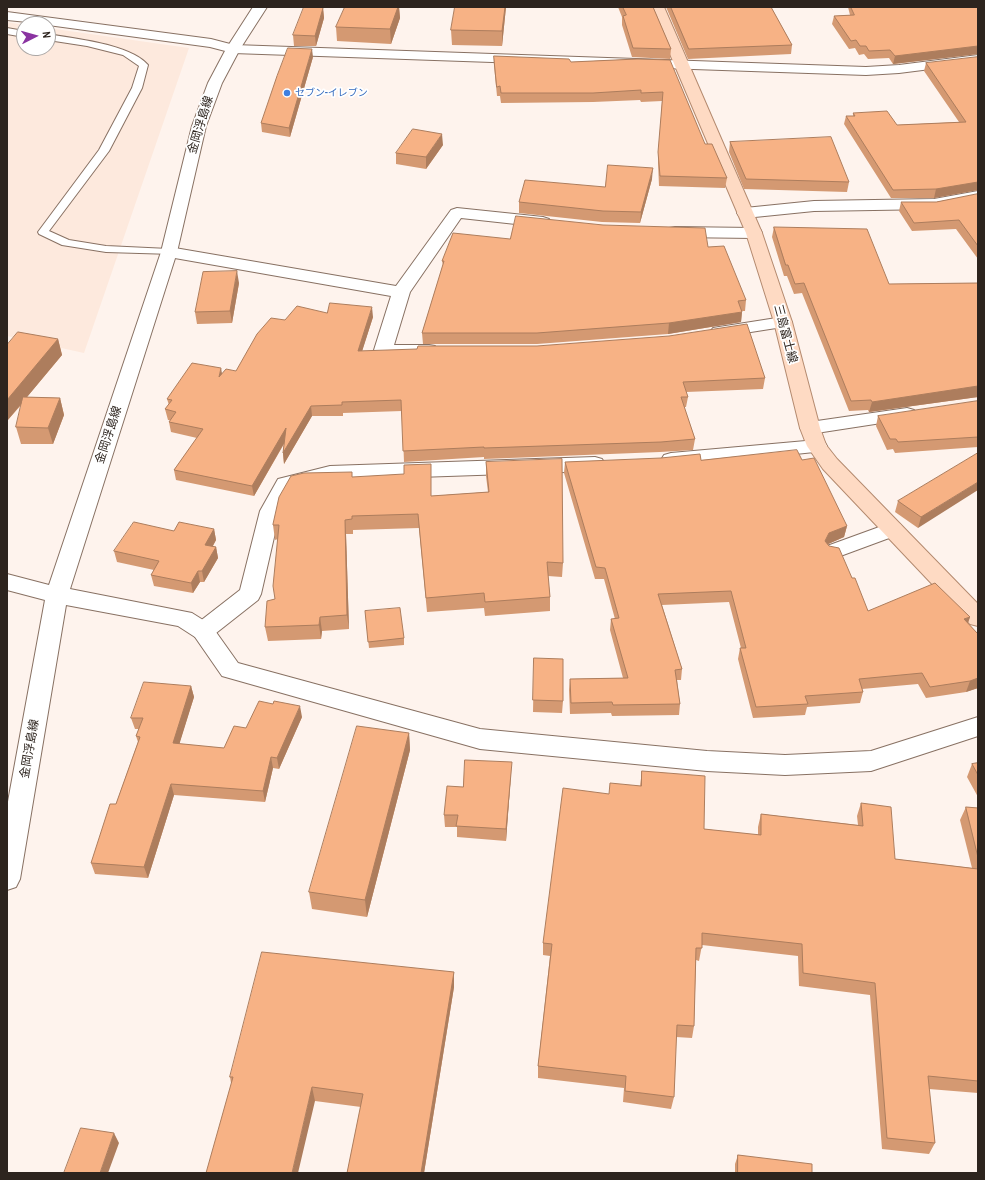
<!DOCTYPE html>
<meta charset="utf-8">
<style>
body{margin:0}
#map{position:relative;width:985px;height:1180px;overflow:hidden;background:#fef3ed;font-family:"Archivo Narrow",sans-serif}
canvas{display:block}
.frame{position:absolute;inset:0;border:8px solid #2d241e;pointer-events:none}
.north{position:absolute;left:16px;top:16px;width:40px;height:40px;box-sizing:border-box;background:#fff;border:1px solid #aba7a5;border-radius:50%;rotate:84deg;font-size:11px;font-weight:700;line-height:16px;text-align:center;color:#2d241e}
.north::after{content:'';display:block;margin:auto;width:14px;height:18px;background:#8a34a1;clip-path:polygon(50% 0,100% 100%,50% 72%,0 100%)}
</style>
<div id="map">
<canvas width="985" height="1180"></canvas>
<div class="frame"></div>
<div class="north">N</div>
</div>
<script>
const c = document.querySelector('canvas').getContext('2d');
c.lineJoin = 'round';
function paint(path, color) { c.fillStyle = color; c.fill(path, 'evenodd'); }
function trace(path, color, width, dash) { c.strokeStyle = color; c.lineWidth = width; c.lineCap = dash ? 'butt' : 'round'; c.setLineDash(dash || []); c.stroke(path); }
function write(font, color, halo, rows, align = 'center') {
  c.font = font + ' "Archivo Narrow","Noto Sans JP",sans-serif'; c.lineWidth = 3.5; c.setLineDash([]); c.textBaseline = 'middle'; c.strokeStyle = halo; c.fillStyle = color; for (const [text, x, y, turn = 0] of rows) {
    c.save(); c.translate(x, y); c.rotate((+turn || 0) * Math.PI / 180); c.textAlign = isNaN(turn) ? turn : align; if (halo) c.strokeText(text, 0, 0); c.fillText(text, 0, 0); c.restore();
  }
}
paint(new Path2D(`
 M7,22l17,3v23h24v-20l141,20 -105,305 -77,-17z`), '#fde9dd');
const lane = new Path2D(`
 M7,28l17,3v6l-17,-3z
 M48,34c27,5 82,10 100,31l-6,23 -33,63 -60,80 20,9 37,6 63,3 5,3 -1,2 -67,-2 -44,-7 -23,-11 -1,-2 61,-82 33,-62 7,-22 -16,-11 -36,-9 -39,-6z`);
const street = new Path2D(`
 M7,12l204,27 23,6 632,22 33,-2 79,-10v8l-79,10 -33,2 -633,-22 -23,-6 -162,-22v-1l-41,-4z
 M978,191v10l-44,8 -120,2 -69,7 -6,-2 -2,-3 2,-3 6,-2 69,-7 120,-2z
 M457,208l86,9 6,2 2,3 -2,3 -6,2 -82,-9 -51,74 -16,53h35l6,1 3,4 -3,4 -6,1h-46l-6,-1 -3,-4 17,-54 -222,-39 -6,-1 -2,-4 2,-4 6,-1 227,39 55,-76z
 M675,227l79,1 6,1 2,4 -2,4 -6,1 -79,-1 -6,-1 -2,-4 2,-4z
 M783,317l6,1 3,4 -3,4 -70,11 -6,-1 -3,-4 3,-4 6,-1z
 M907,408l7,2 3,4 -3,4 -104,16 -7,-2 -3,-4 3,-4 7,-2z
 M817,440l7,1 3,5 -3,5 -153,16 -7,-2 -3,-5 3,-5 7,-2z
 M595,457l7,2 3,5 -3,5 -7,2 -265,9 -38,9 -12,22 -19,83 -3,6 -47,37 -8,2 -8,-2 -3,-6 3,-6 45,-35 20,-79 18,-32 52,-13z
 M893,522l7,2 4,5 -4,5 -65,24 -8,-2 -3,-5 3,-5z`);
const secondary = new Path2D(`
 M253,7h14l-27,42 -18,34 -16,43 -29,126 -107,337 122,24 19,12 27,38 242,66 227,22 78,4 86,-4 107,-34v19l-107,35 -86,4 -78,-4 -227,-22 -258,-73 -27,-39 -17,-11 -112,-21 -46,274 -4,8 -9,3v-83l38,-207 -38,-10v-16l42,11 112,-333 31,-126 16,-43 18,-34z`);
const primary = new Path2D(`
 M650,7h14l98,226 30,89 28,106 6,17 11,14 141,145v22l-8,-2 -147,-155 -16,-23 -7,-18 -26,-106 -28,-89z`);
trace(lane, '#887163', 2);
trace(street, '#887163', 2);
trace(secondary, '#887163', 2);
trace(primary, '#b48a6f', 2);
paint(lane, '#fff');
paint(street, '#fff');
paint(secondary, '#fff');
paint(primary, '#fedac3');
paint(new Path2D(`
 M345,7h54l1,11 -9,26 -54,-3 -1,-14z
 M455,7h51l-4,39 -50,-1 -1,-15z
 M618,7h35l18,42 -1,10 -38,-2 -10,-32v-8z
 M666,7h105l21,38 -1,9 -103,5z
 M848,7h130v47l-85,10 -4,-6 -21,1 -4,-5 -5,1 -4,-7 -6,1 -17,-25 2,-8 16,-1z
 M323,8l1,10 -8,28h-22l-1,-11z
 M494,56l77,6 66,-3 68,85 22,34 -2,10 -66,-2 -1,-24 4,-61 -21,1 -1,-2 -47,2 -92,1 -1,-7h-3l-3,-31z
 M313,57l-23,80 -28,-5 -1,-9z
 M978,57v133l-44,8h-43l-47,-74 2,-8h7v-3l44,12 62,-3 -35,-51 2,-8z
 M730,142l119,40 -2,10 -103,-3 -15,-37z
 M443,145l-17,24 -30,-5v-11z
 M652,179l-12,44 -38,-1 -83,-9v-11l86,-15z
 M978,194v65l-22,-30 -44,2 -13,-20 2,-9h35z
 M774,227l115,57 89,-1v114l-109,15 -1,-2 -19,1 -47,-118 -8,1 -7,-18h-3l-12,-39z
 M510,239l198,8 38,53 -1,11h-3l-1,11 -73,12 -131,10h-114l-1,-11 21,-68 -1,-4z
 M239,283l-7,40 -35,1 -2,-12z
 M327,313l46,4 -11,34 403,27 -2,11 -77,3 2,5 -2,10h-2l11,32 -2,11 -33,2 -176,7v-2l-80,5 -2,-51 -59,2v3h-31l-28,48 -1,-11 1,-9 -30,52 -78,-16 -2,-10 23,-32 -26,-6 -2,-10 1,-2h-2l-3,-11 4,-4 -2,-6 55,-25 14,-3 49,-51z
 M58,339l4,16 -35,42 33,1 4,17 -11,29h-32l-5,-17 6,-23 -15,17v-76z
 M978,401v46l-83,6 -2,-4 -6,1 -11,-24 2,-10z
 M978,453l-60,75 -23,-16 3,-11z
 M701,460h101l45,66 -3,11 -16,7 24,34 16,33 102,6 -2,6 10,11v54l-12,4 -40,6 -8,-14 -56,5 1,3 -3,11 -53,4 -2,8 -52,3 -15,-59 2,-11h1l-12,-46 -67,3 20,64 -1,11h-4l3,24 -1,11 -67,1 -1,-3 -41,1 -1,-24 1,-11 53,-1 -13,-48 1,-11h4l-11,-40h-9l-31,-106 1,-11z
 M486,462l77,101 -1,14 -14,-1 2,21v14l-65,5 -1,-8 -57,4 -8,-84 -66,2v4h-7l3,95 -27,2 -1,8 -53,2 -3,-14 10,-28 3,-60 -3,1 -2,-15 79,-53v5l79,1v18l57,-4 -2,-16z
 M214,529l2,11 -3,6 3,1 2,11 -14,24h-4l-7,11 -39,-7 -3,-11 3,-5 -37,-8 -3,-11 60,-20z
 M365,611l39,27v7l-35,3z
 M534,658l29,43 -1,12 -29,-1z
 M191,686l3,11 -15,47 45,4 22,-20 56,-11 -23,52 -6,-1 -8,34 -91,-7 -26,83 -53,-4 -4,-11 25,-59 22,-62 -2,-6 3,-7h-4l-4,-11z
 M409,733l1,17 -43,167 -55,-8 -3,-17z
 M978,763v34l-11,-20 5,-13z
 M642,771l62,58 54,6v-8l3,-13 97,11 -1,-9 4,-13 34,56 77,9 -12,-48 6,-13 12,1v285l-49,-4 6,54 -6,11 -47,-5 -12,-154 -71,-9 -1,-30 -96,-11 -3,16 -3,-1 -2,66 -2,12 -16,-1 -2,60 -3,12 -48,-7 1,-14 -86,-10v-12l12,-110 -7,-1v-12l66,-149 31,-8z
 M511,774l-5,67 -49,-4v-10h-12l-1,-12 19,-28z
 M454,972v15l-30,186h-77l14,-66 -46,-6 -84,-18 -1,-6z
 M738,1155l74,18h-77v-9z`), '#d49972');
paint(new Path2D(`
 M398,7h1l1,11 -9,26 -1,-15z
 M505,7h1l-4,39v-15z
 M323,8l1,10 -8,28 -1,-10z
 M978,46v8l-85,10 2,-8z
 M312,49l1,8 -23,80 -1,-9z
 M442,134l1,11 -17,24v-12z
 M653,168l-1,11 -12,44 1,-11z
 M978,182v8l-44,8 2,-9z
 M237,271l2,12 -7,40 -2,-12z
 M372,307l1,10 -14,44 -1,-10z
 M742,312l-1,10 -73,12 1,-11z
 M58,339l4,16 -55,66v-21z
 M221,368l2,11 -4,-2z
 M978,386v11l-109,15 3,-10z
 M60,398l4,17 -11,29 -5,-16z
 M311,406l1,10 -28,48 -1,-11z
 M286,428l1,10 -33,58 -2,-10z
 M978,482v8l-60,38 3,-11z
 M345,520l1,14 3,95 -2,-14z
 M847,526l-3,11 -18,8 -1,-4 4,-8z
 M214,529l2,11 -9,16 -2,-11z
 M216,547l2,11 -14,24 -2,-11z
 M198,571l2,11 -7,11 -2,-10z
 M320,617l2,14 -1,8 -2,-14z
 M970,617l-4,11 -2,-9z
 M978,678v10l-12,4 4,-11z
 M191,686l3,11 -18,58 -3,-12z
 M300,706l2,11 -23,52 -2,-11z
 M409,733l1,17 -43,167 -2,-17z
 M271,757l2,11 -8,34 -2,-11z
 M512,762l-1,12 -5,67v-12z
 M171,784l3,11 -26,83 -4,-11z
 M454,972v15l-30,186h-3z
 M312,1087l3,14 -17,72h-6z
 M114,1133l5,10 -11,30h-8z`), '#ad7d5d');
const building = new Path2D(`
 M304,7h17l2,1 -8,28 -22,-1z
 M345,7h53l-8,22 -54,-2z
 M455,7h50l-3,24 -51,-1z
 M623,7h30l18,42 -38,-1 -10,-32 3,-1z
 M671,7h100l21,38 -103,4z
 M851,7h127v39l-83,10 -5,-6 -21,1 -3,-5h-6l-4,-6 -5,1 -17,-25 20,-1z
 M288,48l24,1 -23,79 -28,-5 16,-47z
 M494,56l75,3 2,3 66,-3 33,1 35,84h7l15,34 -67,-2 -2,-24 5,-60 -22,1v-3l-48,3h-92l-1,-7 -3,1z
 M978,57v125l-42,7 -43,1 -47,-74h9l-2,-3 34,-2 10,14 69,-3 -40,-59z
 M413,129l29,5 -16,23 -30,-4z
 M831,137l18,45 -103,-3 -16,-37z
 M608,165l45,3 -12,44 -38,-1 -84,-9 6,-22 80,7z
 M978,194v52l-19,-26 -45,3 -13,-21h35z
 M516,216l87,9 102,3 3,19 16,-1 22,54 -8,1 4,11 -73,11 -132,10h-115l22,-72h-2l11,-28 57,6z
 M774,227l93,2 22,55 89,-1v103l-106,16 -1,-2 -20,1 -47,-118 -9,1 -7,-19h-2z
 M237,271l-7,40 -35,1 8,-40z
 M330,303l42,4 -14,44 59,-2 1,-3h119l132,-10 78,-12 18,54 -82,4 5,15h-7l14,42 -34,3 -177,6v-1l-81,4 -2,-51 -59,2v3l-31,1 -28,47 3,-25 -34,58 -78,-16 29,-41 -34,-7 7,-10 -11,-3 7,-9 -5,-1 25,-36 29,5 -2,9 7,-8 10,2 21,-37 14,-16 14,2 12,-14 30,7z
 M18,332l40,7 -51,61v-55z
 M23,397l37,1 -12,30 -32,-1z
 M978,401v36l-80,5 -2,-3h-6l-12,-23z
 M797,450l5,10 12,-2 33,68 -18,7 -4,8 4,5 10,2 13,30h3l13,33 67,-28 35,34 -6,2 14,15v44l-8,3 -40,6 -8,-14 -63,6 4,13 -58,4 3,8 -52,3 -16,-59h6l-15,-57 -73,3 24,75 -7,1 5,34 -67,1 -1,-3 -41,1 -1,-24 58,-1 -17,-59 8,-1 -14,-50 -9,-1 -31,-105 96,-4 39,-4 1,6z
 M978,453v29l-57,35 -23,-16z
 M562,459l1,104 -16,-1 3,35 -65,5 -1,-9 -58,5 -8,-84 -66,2v3l-7,1 2,95 -27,2 -1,8 -54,2 2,-26 8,-2 -2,-13 6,-61h-6v-1l6,-27 12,-21 13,-3 48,-1v5l52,-3v-9l27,-1v32l58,-4 -3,-30z
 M134,522l40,9 5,-9 35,7 -9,16 11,2 -14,24h-4l-7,12 -40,-8 8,-14 -45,-10z
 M400,608l4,30 -36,4 -3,-31z
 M534,658l29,1v42l-30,-1z
 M144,682l47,4 -18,57 51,5 10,-22 12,2 13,-27 14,3 1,-3 26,5 -23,52 -6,-1 -8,34 -92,-7 -27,83 -53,-4 19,-59h6l24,-67 -4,-1 7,-18h-12z
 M357,726l52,7 -44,167 -56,-8z
 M465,760l47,2 -6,67 -50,-3 2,-11h-14l3,-29 16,1z
 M978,763v12l-6,-11z
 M642,771l63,5 -1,53 57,6v-21l102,12 -2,-23 30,4 4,52 83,10v212l-50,-5 7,67 -48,-5 -12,-155 -72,-10 -1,-29 -100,-11v15h-6l-2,78 -17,-1 -3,72 -49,-6 1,-15 -88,-10 14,-122 -9,-1 20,-155 46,6 1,-11 31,3z
 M966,807l12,1v49z
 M262,952l192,20 -33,201h-74l16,-79 -51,-7 -20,86h-86l27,-96h-3z
 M81,1128l33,5 -14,40h-36z
 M738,1155l74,9v9h-74z`);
paint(building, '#f7b285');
trace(building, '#ad7d5d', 1);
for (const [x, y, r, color] of [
 [287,93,4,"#3f7fe0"]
]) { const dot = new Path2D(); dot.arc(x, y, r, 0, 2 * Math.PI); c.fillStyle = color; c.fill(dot); trace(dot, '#fff', 1.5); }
write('10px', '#366cbe', '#fff', [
 ["セブン-イレブン",295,93]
], 'left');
write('12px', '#2d241e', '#fff', [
 ["金岡浮島線",201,125,-73],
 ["三島富士線",785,334,75],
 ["金岡浮島線",109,435,-72],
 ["金岡浮島線",30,749,-80]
]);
</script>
